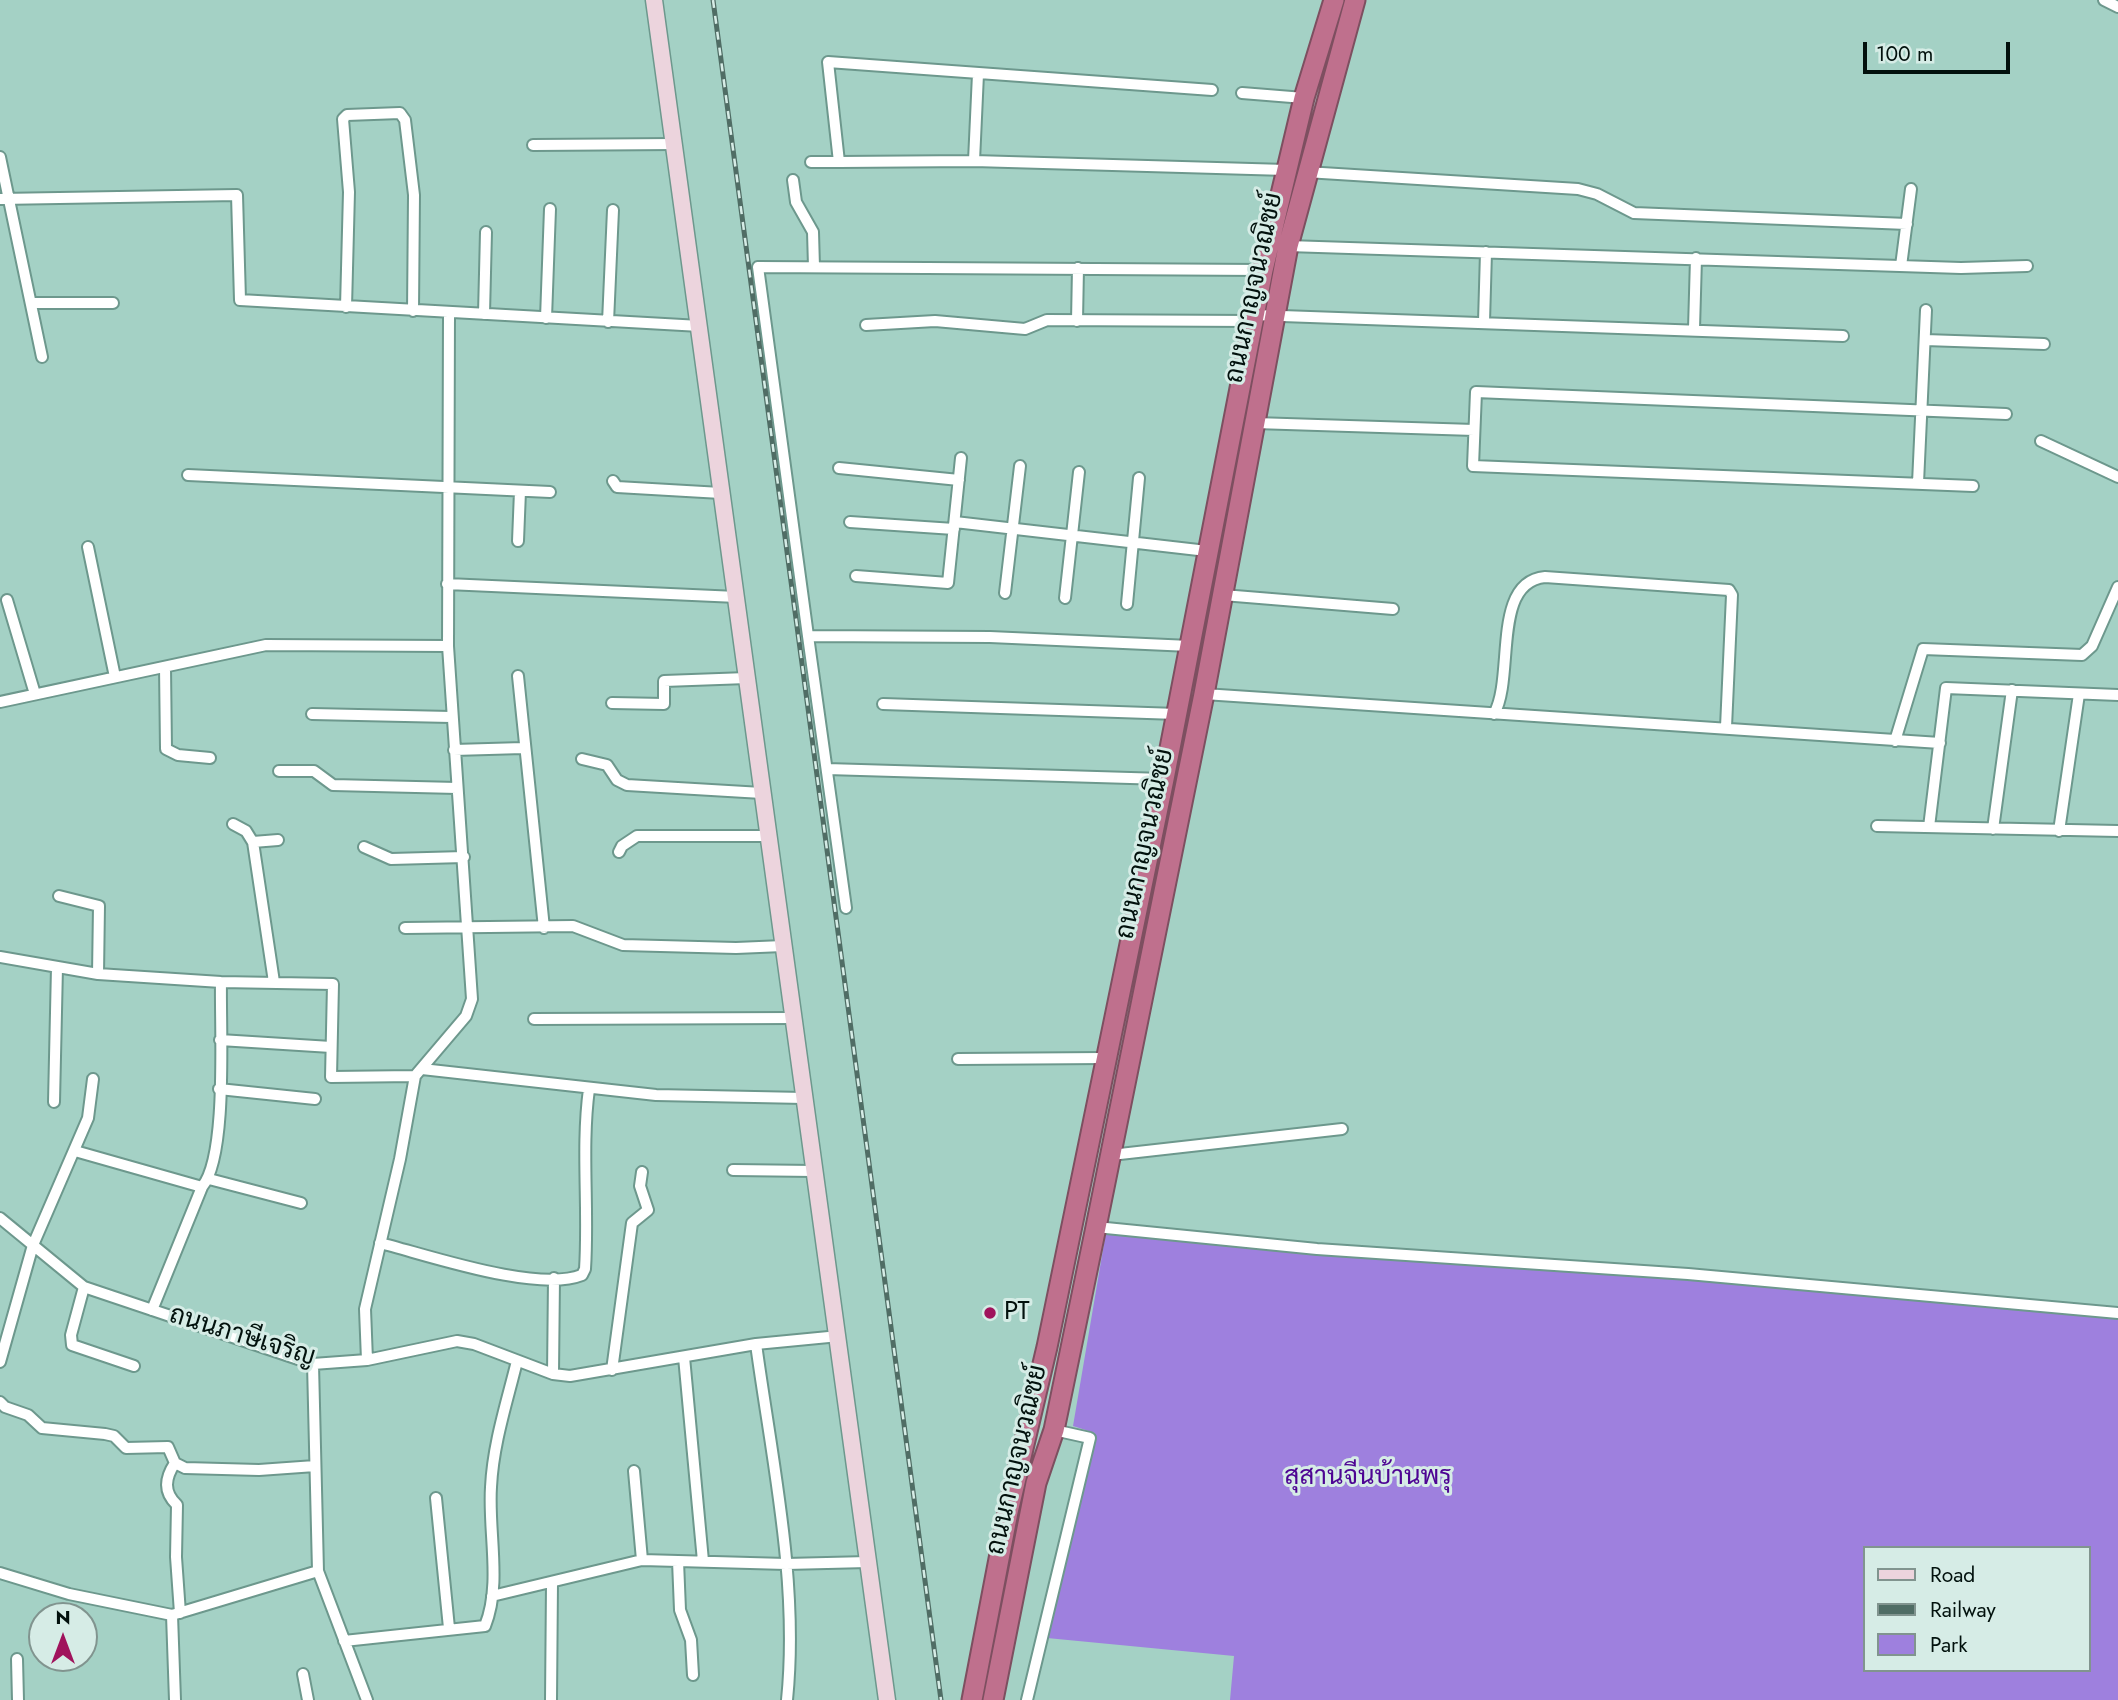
<!DOCTYPE html>
<meta charset="utf-8">
<style>
body{margin:0}
#map{position:relative;width:2118px;height:1700px;overflow:hidden;background:#a4d1c5;font-family:Jost,sans-serif}
canvas{display:block}
.legend{position:absolute;left:1863px;top:1546px;width:228px;height:126px;box-sizing:border-box;background:#d6ece6;border:2px solid #81948f;margin:0;padding:9px 12px;list-style:none;font-size:21px;color:#02110d}
.legend li{display:flex;align-items:center;gap:14px;height:35px}
.legend b{width:35px;border:2px solid #81948f}
.north{position:absolute;left:28px;top:1602px;width:70px;height:70px;box-sizing:border-box;background:#d6ece6;border:2px solid #81948f;border-radius:50%;rotate:0deg;font-size:19px;font-weight:700;line-height:28px;text-align:center;color:#02110d}
.north::after{content:'';display:block;margin:auto;width:24px;height:32px;background:#a0135c;clip-path:polygon(50% 0,100% 100%,50% 72%,0 100%)}
.scale{position:absolute;left:1863px;top:42px;width:147px;height:32px;box-sizing:border-box;border:4px solid #02110d;border-top:0;padding-left:9px;font-size:21px;line-height:24px;white-space:nowrap;color:#02110d;-webkit-text-stroke:5px #d6ece6;paint-order:stroke}
</style>
<div id="map">
<canvas width="2118" height="1700"></canvas>
<ul class="legend">
<li><b style="height:9px;background:#ecd4dd"></b>Road</li>
<li><b style="height:9px;background:#506d65"></b>Railway</li>
<li><b style="height:19px;background:#9e80de"></b>Park</li>
</ul>
<div class="north">N</div>
<div class="scale">100 m</div>
</div>
<script>
const c = document.querySelector('canvas').getContext('2d');
c.lineJoin = 'round';
function paint(path, color) { c.fillStyle = color; c.fill(path, 'evenodd'); }
function trace(path, color, width, dash) { c.strokeStyle = color; c.lineWidth = width; c.lineCap = dash ? 'butt' : 'round'; c.setLineDash(dash || []); c.stroke(path); }
function write(font, color, halo, rows, align = 'center') {
  c.font = font + ' Jost,Sarabun,sans-serif'; c.lineWidth = 6; c.setLineDash([]); c.textBaseline = 'middle'; c.strokeStyle = halo; c.fillStyle = color; for (const [text, x, y, turn = 0] of rows) {
    c.save(); c.translate(x, y); c.rotate((+turn || 0) * Math.PI / 180); c.textAlign = isNaN(turn) ? turn : align; if (halo) c.strokeText(text, 0, 0); c.fillText(text, 0, 0); c.restore();
  }
}
paint(new Path2D(`
 M1106,1232l402,35 181,10 429,40v383h-888l4,-44 -187,-18 48,-205 -22,-7zM1864,1548h224v122h-224z`), '#9e80de');
const street = new Path2D(`
 M2104,0l14,7
 M1212,90l-384,-28 11,100 135,-1 312,9
 M1242,93l62,5
 M533,145l142,-1
 M0,157l42,200
 M974,161l4,-87
 M811,162h28
 M1306,172l272,17 19,5 37,19 273,11
 M793,180l3,22 17,30 1,35
 M0,199l237,-4 3,105 460,26
 M1288,246l673,22 66,-2
 M1901,266l10,-77
 M32,303h81
 M346,307l3,-115 -6,-73 4,-4 53,-2 5,7 9,75 -1,116
 M484,314l2,-82
 M1254,315l589,21
 M546,318l4,-109
 M1077,321l1,-53
 M608,322l5,-112
 M1484,322l2,-70
 M866,325l69,-4 90,8 22,-9 206,1
 M1694,329l2,-71
 M1925,340l119,4
 M1255,423l219,7
 M2041,441l77,36
 M839,468l120,12
 M188,475l362,17
 M613,481l4,6 104,6
 M1918,483l8,-173
 M1973,486l-500,-20 3,-74 530,22
 M850,522l104,7
 M955,522l252,29
 M518,541l2,-50
 M88,547l27,130
 M856,576l92,7 13,-125
 M447,584l290,13
 M1005,593l15,-127
 M1223,595l170,14
 M1065,598l14,-126
 M7,600l28,94
 M1127,604l12,-126
 M808,636l-50,-369 505,3
 M165,667l1,82 12,6 32,3
 M518,676l26,252
 M1204,694l736,49
 M0,702l266,-57 182,1
 M612,703l52,1v-23l83,-3
 M883,704l294,10
 M312,714l139,3
 M1494,714c21,-37 -3,-132 51,-137l184,13 3,5 -6,132
 M1895,741l28,-92 159,6 10,-9 26,-59
 M454,750l69,-2
 M582,759l25,6 10,15 10,5 135,8
 M827,769l337,10
 M279,771h35l19,14 124,3
 M233,824l13,7 8,13
 M1877,826l241,5
 M1929,827l17,-139 172,7
 M1993,829l19,-139
 M2059,831l20,-137
 M364,847l27,12 73,-2
 M619,852l3,-6 15,-10h131
 M59,896l40,10 -1,68
 M846,908l-38,-272 182,1 200,9
 M405,928l168,-2 50,19 113,3 47,-2
 M0,957l98,17 123,8 112,2 -2,93 84,-1
 M274,982l-21,-140 25,-2
 M534,1019l259,-1
 M220,1040l111,7
 M958,1059l147,-1
 M422,1069l234,26 148,3
 M219,1089l96,10
 M54,1102l3,-135
 M75,1151l127,36
 M1111,1155l231,-26
 M733,1170l81,1
 M209,1179l92,24
 M0,1218l84,69 229,77 54,-4 90,-19 17,3 79,30 17,2 186,-32 83,-8
 M1096,1227l221,22 371,25 430,39
 M380,1243c48,12 157,50 202,32l3,-6c4,-60 -4,-121 4,-180
 M84,1287l-13,48 1,10 62,21
 M152,1310l50,-123c26,-31 18,-160 19,-205
 M756,1344c16,117 43,238 31,356
 M684,1357l19,204
 M367,1360l-2,-51 35,-150 15,-83 51,-60 6,-17 -24,-353 1,-333
 M0,1362l33,-117 55,-127 5,-39
 M313,1364l5,207 49,129
 M612,1370l20,-147 16,-13 -8,-24 2,-14
 M553,1374l1,-96
 M0,1402l5,5 23,8 14,13 63,6 9,2 12,12 42,-1 7,16 10,5 74,2 56,-4
 M175,1463c-10,15 -12,29 2,42l-1,52 4,56
 M634,1471l8,89
 M436,1498l13,130
 M678,1561l2,49 11,30 2,35
 M0,1573l69,21 103,21 146,-44
 M492,1596l150,-36 144,4 82,-2
 M172,1615l3,85
 M344,1641l141,-15c17,-42 3,-94 6,-139 2,-43 16,-85 26,-126
 M17,1659l1,41
 M303,1674l5,26
 M551,1700l1,-117
 M1027,1700l63,-262 -36,-8`);
const secondary = new Path2D(`
 M654,0l233,1700`);
const highway = new Path2D(`
 M972,1700l36,-188 39,-165 117,-568 99,-509 41,-172 30,-98
 M993,1700l43,-217 18,-53 42,-203 108,-533 84,-448 67,-246`);
trace(street, '#6d988d', 14);
trace(secondary, '#6d988d', 19);
trace(highway, '#7d4f60', 23);
trace(street, '#fff', 10);
trace(secondary, '#ecd4dd', 16);
trace(highway, '#bf708d', 19);
const rail = new Path2D(`
 M713,0l228,1700`);
trace(rail, '#506d65', 5);
trace(rail, '#d6ece6', 2.5, [8]);
for (const [x, y, r, color] of [
 [990,1313,7,"#a0135c"]
]) { const dot = new Path2D(); dot.arc(x, y, r, 0, 2 * Math.PI); c.fillStyle = color; c.fill(dot); trace(dot, '#d6ece6', 2.5); }
write('26px', '#02110d', '#d6ece6', [
 ["ถนนกาญจนวณิชย์",1255,288,-78],
 ["ถนนกาญจนวณิชย์",1146,844,-78],
 ["ถนนภาษีเจริญ",242,1337,17],
 ["ถนนกาญจนวณิชย์",1018,1460,-77]
]);
write('26px', '#02110d', '#d6ece6', [
 ["PT",1004,1313]
], 'left');
write('26px', '#4d0493', '#d6ece6', [
 ["สุสานจีนบ้านพรุ",1368,1478]
]);
</script>
